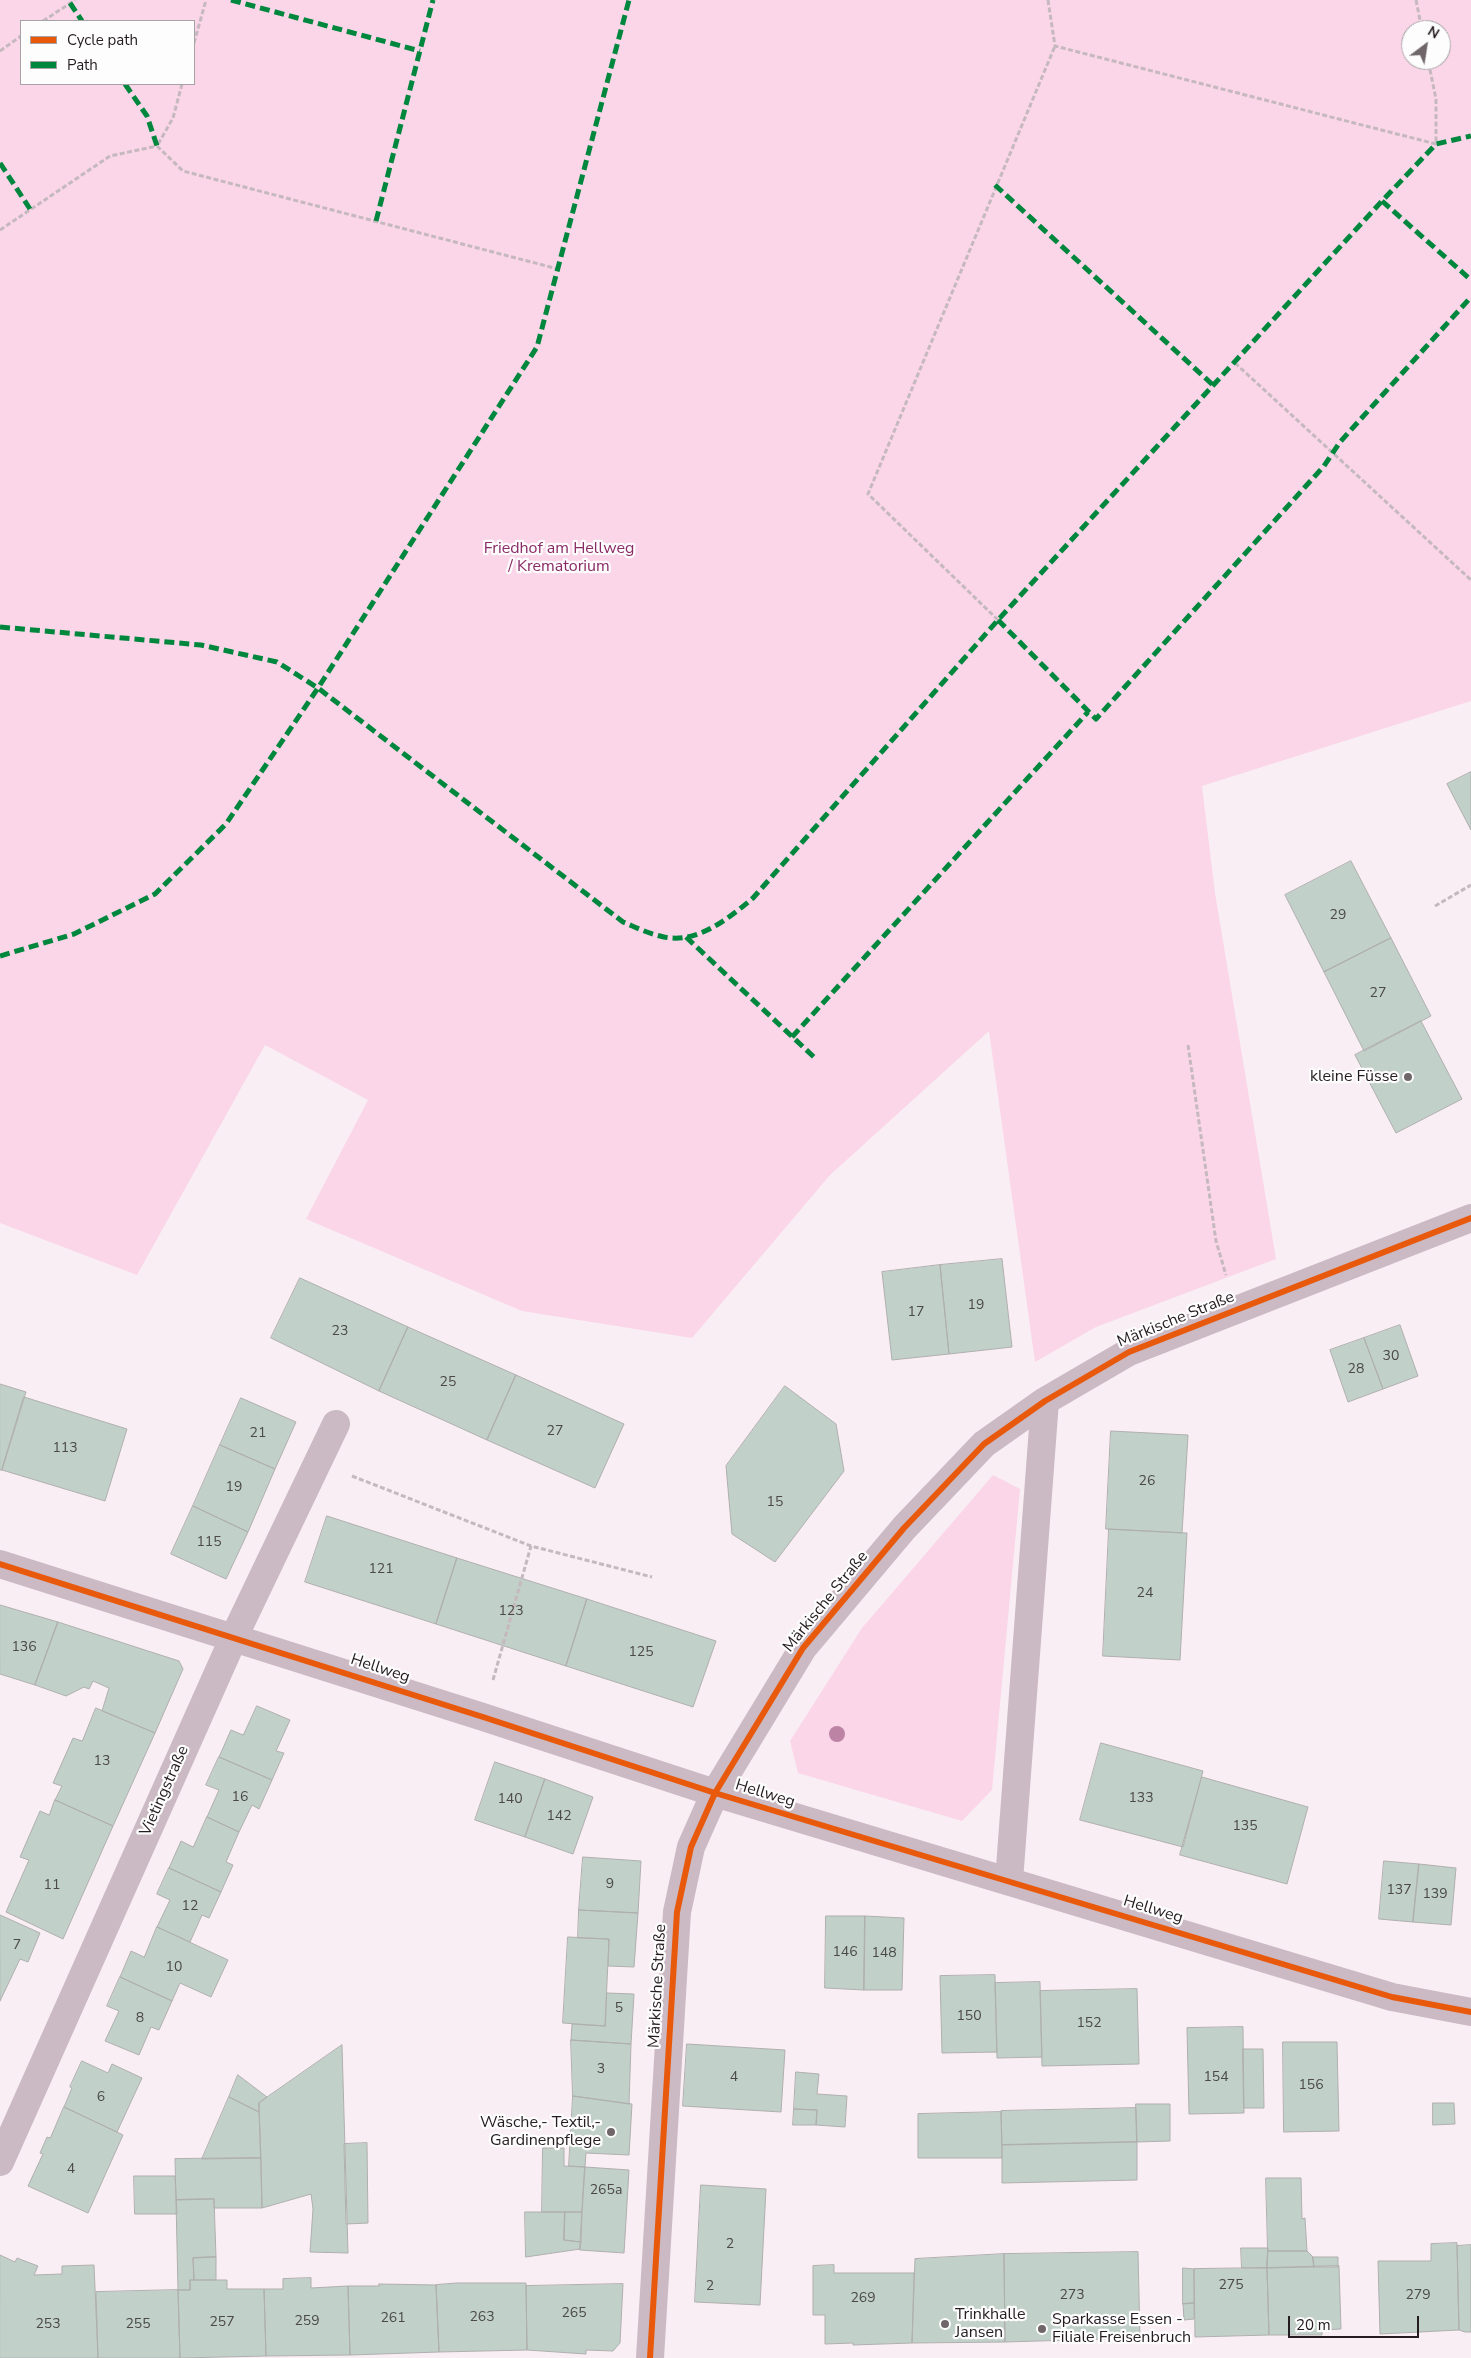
<!DOCTYPE html>
<meta charset="utf-8">
<style>
body{margin:0}
#map{position:relative;width:1471px;height:2358px;overflow:hidden;background:#f9eef3;font-family:"Nunito Sans",sans-serif}
canvas{display:block}
.legend{position:absolute;left:20px;top:20px;width:175px;height:65px;box-sizing:border-box;background:#fdfdfd;border:1px solid #a6a3a5;margin:0;padding:6px 9px;list-style:none;font-size:15px;color:#241c20}
.legend li{display:flex;align-items:center;gap:10px;height:25px}
.legend b{width:25px;border:1px solid #a6a3a5}
.north{position:absolute;left:1401px;top:20px;width:50px;height:50px;box-sizing:border-box;background:#fdfdfd;border:1px solid #a6a3a5;border-radius:50%;rotate:31deg;font-size:14px;font-weight:700;line-height:20px;text-align:center;color:#241c20}
.north::after{content:'';display:block;margin:auto;width:18px;height:22px;background:#6f666a;clip-path:polygon(50% 0,100% 100%,50% 72%,0 100%)}
.scale{position:absolute;left:1288px;top:2316px;width:131px;height:22px;box-sizing:border-box;border:2px solid #241c20;border-top:0;padding-left:6px;font-size:15px;line-height:18px;white-space:nowrap;color:#241c20;-webkit-text-stroke:4px #fdfdfd;paint-order:stroke}
</style>
<div id="map">
<canvas width="1471" height="2358"></canvas>
<ul class="legend">
<li><b style="height:6px;background:#e8590c"></b>Cycle path</li>
<li><b style="height:6px;background:#00873e"></b>Path</li>
</ul>
<div class="north">N</div>
<div class="scale">20 m</div>
</div>
<script>
const c = document.querySelector('canvas').getContext('2d');
c.lineJoin = 'round';
function paint(path, color) { c.fillStyle = color; c.fill(path, 'evenodd'); }
function trace(path, color, width, dash) { c.strokeStyle = color; c.lineWidth = width; c.lineCap = dash ? 'butt' : 'round'; c.setLineDash(dash || []); c.stroke(path); }
function write(font, color, halo, rows, align = 'center') {
  c.font = font + ' "Nunito Sans",sans-serif'; c.lineWidth = 4.5; c.setLineDash([]); c.textBaseline = 'middle'; c.strokeStyle = halo; c.fillStyle = color; for (const [text, x, y, turn = 0] of rows) {
    c.save(); c.translate(x, y); c.rotate((+turn || 0) * Math.PI / 180); c.textAlign = isNaN(turn) ? turn : align; if (halo) c.strokeText(text, 0, 0); c.fillText(text, 0, 0); c.restore();
  }
}
paint(new Path2D(`
 M0,0h1471v701l-269,85 13,107 61,366 -180,68 -61,35 -46,-331 -159,144 -138,163 -170,-27 -216,-92 62,-119 -103,-55 -128,230 -137,-52zM21,21h173v63h-173zM1411,30h30v30h-30z
 M993,1475l27,14 -28,301 -30,31 -164,-48 -8,-32 72,-113z`), '#fad6e8');
const building = new Path2D(`
 M1471,772v58l-24,-46z
 M1351,861l40,77 -67,34 -39,-77z
 M1391,938l40,78 -67,35 -40,-79z
 M1421,1021l41,78 -66,34 -41,-78z
 M1002,1259l10,88 -63,7 -9,-89z
 M940,1265l9,89 -57,6 -10,-88z
 M300,1278l108,49 -29,64 -108,-53z
 M1400,1325l18,51 -35,13 -19,-51z
 M408,1327l108,48 -29,65 -108,-49z
 M1364,1338l19,51 -35,13 -18,-52z
 M516,1375l108,49 -29,64 -108,-48z
 M0,1384l26,8 -24,78h-2z
 M785,1386l51,38 8,47 -69,91 -43,-28 -6,-68z
 M24,1397l103,32 -22,72 -103,-31z
 M241,1398l55,24 -21,47 -55,-24z
 M1111,1431l77,4 -6,98 -76,-4z
 M220,1445l55,24 -27,63 -55,-26z
 M193,1506l55,26 -22,47 -55,-25z
 M327,1516l130,42 -21,66 -131,-42z
 M1109,1529l78,4 -7,127 -77,-4z
 M457,1558l130,41 -21,67 -130,-42z
 M587,1599l129,42 -23,66 -127,-41z
 M0,1605l58,17 -23,63 -35,-11z
 M58,1622l121,39 4,8 -28,64 -53,-22 7,-23 -16,-7 -4,8 -5,-2 -18,9 -31,-11z
 M257,1706l33,14 -14,31 8,2 -12,27 -53,-23 12,-27 12,5z
 M96,1708l59,25 -42,93 -58,-26 7,-14 -9,-3 20,-45 9,3z
 M1101,1743l102,28 -20,76 -103,-27z
 M219,1757l53,23 -13,29 -7,-4 -13,27 -32,-15 12,-27 -13,-5z
 M495,1762l50,17 -20,58 -50,-17z
 M1202,1777l106,30 -21,77 -107,-29z
 M545,1779l48,18 -20,57 -48,-17z
 M55,1800l58,26 -50,113 -57,-27 23,-52 -9,-3 20,-46 9,4z
 M207,1817l32,15 -13,30 7,3 -12,27 -52,-24 12,-27 12,6z
 M583,1857l58,4 -3,52 -59,-3z
 M1384,1861l35,3 -6,58 -34,-3z
 M1419,1864l37,4 -5,57 -38,-3z
 M169,1868l52,24 -12,26 -7,-3 -12,27 -33,-15 13,-27 -13,-6z
 M579,1910l59,3 -4,54 -26,-1 1,-27 -31,-1z
 M0,1915l40,18 -12,29 -8,-3 -20,42z
 M826,1916h39l-1,74 -39,-2z
 M865,1916l39,2 -2,72h-38z
 M157,1927l71,33 -17,37 -31,-14 -8,18 -52,-24 11,-26 13,6z
 M568,1937l41,2 -4,87 -42,-3z
 M995,1975l2,77 -55,1 -2,-77z
 M120,1977l52,24 -13,29 -8,-3 -12,28 -34,-14 14,-30 -12,-5z
 M1040,1982l2,75 -45,1 -2,-75z
 M1137,1989l2,75 -97,2 -2,-75z
 M607,1993l27,1 -3,50 -60,-4 1,-16 33,2z
 M1243,2027l1,86 -55,1 -2,-86z
 M571,2040l60,4 -2,60 -56,-8z
 M1283,2042h54l2,89 -55,1z
 M687,2044l98,6 -4,62 -98,-6z
 M342,2045l6,208 -38,-1 3,-43 -2,-15 -49,14 -3,-105z
 M1243,2049h20l1,59h-20z
 M82,2061l26,12 4,-9 30,14 -25,54 -53,-25 8,-19 -2,-1z
 M796,2072l23,2 -2,20 30,2 -2,31 -29,-2 1,-15 -23,-1z
 M238,2075l29,22 -8,6v9l-30,-15z
 M573,2096l59,8 -3,51 -43,-2 -1,14 -16,-1z
 M229,2097l30,15 2,46 -59,1z
 M1433,2103h21l1,21 -22,1z
 M1136,2104h34v37l-33,1z
 M64,2107l59,28 -35,78 -60,-27 15,-32 -3,-1 7,-16 3,1z
 M1136,2108l1,34 -135,3 -1,-34z
 M794,2109l23,1 -1,15h-23z
 M1001,2112l1,46h-84v-44z
 M1137,2142v38l-135,3v-38z
 M367,2143l1,80 -22,1 -2,-80z
 M543,2148h21v18l21,1 -3,45h-40z
 M261,2158l1,50h-48v-9l-38,1 -1,-41z
 M585,2167l44,3 -5,83 -44,-3z
 M134,2176h41l2,38h-42z
 M1266,2178h35l1,41 3,-1 2,33h-39z
 M701,2185l65,4 -6,116 -65,-3z
 M214,2199l2,58 -23,1 1,22h-4v10h-12l-2,-90z
 M525,2212h40l-1,28 17,2 -1,7 -54,8z
 M565,2212h17l-1,30 -17,-2z
 M1457,2243l2,87 -79,4 -2,-73h53v-17z
 M1471,2245v87h-6l-6,-2 -2,-84z
 M1241,2248h27l-1,20h-25z
 M1268,2251h39l6,6 1,10 -47,1z
 M1138,2252l2,86 -135,4 -1,-88z
 M1004,2254l1,88 -93,1 3,-84z
 M0,2255l15,7 2,-4 21,8 -4,9 28,-1v-8l32,-1 4,93h-98z
 M216,2257v23h-22l-1,-22z
 M1313,2257h25v10h-24z
 M834,2265v8h80l-2,70 -59,2v-2l-28,1v-29h-12v-49z
 M1339,2266l2,63 -19,1v5h-53l-2,-67z
 M1183,2268l11,1v34l-11,1z
 M1267,2268l2,67 -74,2 -1,-68z
 M311,2278v10l37,-2 2,69 -84,1 -2,-67h19v-10z
 M190,2280h37v9h37l2,67 -86,2 -2,-68h12z
 M457,2283h69l1,67 -88,2 -3,-67z
 M379,2284l57,1 3,67 -89,3 -2,-69h31z
 M623,2284l-3,59 -7,8 -27,-1v4l-59,-4 -1,-64z
 M178,2290l2,68h-82l-2,-66z
 M1194,2303v16l-10,1 -1,-16z`);
paint(building, '#c1d0c9');
trace(building, '#b0afaf', 1);
trace(new Path2D(`
 M1048,0l7,46 381,98v-45l-8,-39
 M1416,0l6,30
 M43,21l32,-21
 M194,43l12,-43
 M0,51l21,-15
 M182,84l-9,34 -16,28 26,25 375,98
 M0,230l110,-74 47,-10
 M1235,363l236,217
 M998,620l-130,-126 187,-448
 M1435,906l36,-21
 M1188,1045l28,196 10,34
 M352,1476l179,70 121,31
 M493,1680l38,-134`), '#c6b8bf', 3, [5, 2.5]);
trace(new Path2D(`
 M0,1564l483,153 232,76 677,204 79,15
 M1009,1881l36,-480
 M0,2162l234,-525 102,-213
 M650,2358l27,-446 14,-65 24,-54 88,-145 101,-120 80,-84 61,-43 84,-49 342,-134`), '#cbb9c3', 28);
trace(new Path2D(`
 M231,0l189,51
 M70,3l12,18
 M125,84l22,32 10,30
 M0,163l30,46
 M995,185l219,201
 M1382,201l89,79
 M376,221l57,-221
 M998,620l98,99 228,-253 16,-24 131,-145
 M0,627l201,18 76,17 41,26 305,234c12,5 24,11 37,14 35,10 68,-17 93,-38l245,-278 384,-419 54,-57 35,-8
 M686,937l130,122
 M0,956l74,-22 81,-40 71,-70 92,-136 219,-341 92,-347
 M792,1037l296,-325`), '#00873e', 5, [10, 5]);
trace(new Path2D(`
 M0,1564l483,153 232,76 677,204 79,15
 M650,2358l27,-446 14,-65 24,-54 88,-145 101,-120 80,-84 61,-43 84,-49 342,-134`), '#e8590c', 6);
c.fillStyle = '#bc83a5';
for (const [x, y] of [
 [837,1734]
]) { c.beginPath(); c.arc(x, y, 8, 0, 2 * Math.PI); c.fill(); }
for (const [x, y, r, color] of [
 [1408,1077,5,"#6f666a"],
 [611,2132,5,"#6f666a"],
 [945,2324,5,"#6f666a"],
 [1042,2329,5,"#6f666a"]
]) { const dot = new Path2D(); dot.arc(x, y, r, 0, 2 * Math.PI); c.fillStyle = color; c.fill(dot); trace(dot, '#fdfdfd', 2); }
write('14px', '#4b494a', null, [
 ["29",1338,916],
 ["27",1378,994],
 ["19",976,1306],
 ["17",916,1313],
 ["23",340,1332],
 ["30",1391,1357],
 ["28",1356,1370],
 ["25",448,1383],
 ["27",555,1432],
 ["21",258,1434],
 ["113",65,1449],
 ["26",1147,1482],
 ["19",234,1488],
 ["15",775,1503],
 ["115",209,1543],
 ["121",381,1570],
 ["24",1145,1594],
 ["123",511,1612],
 ["136",24,1648],
 ["125",641,1653],
 ["13",102,1762],
 ["16",240,1798],
 ["133",1141,1799],
 ["140",510,1800],
 ["142",559,1817],
 ["135",1245,1827],
 ["9",610,1885],
 ["11",52,1886],
 ["137",1399,1891],
 ["139",1435,1895],
 ["12",190,1907],
 ["7",17,1946],
 ["146",845,1953],
 ["148",884,1954],
 ["10",174,1968],
 ["5",619,2009],
 ["150",969,2017],
 ["8",140,2019],
 ["152",1089,2024],
 ["3",601,2070],
 ["4",734,2078],
 ["154",1216,2078],
 ["156",1311,2086],
 ["6",101,2098],
 ["4",71,2170],
 ["265a",606,2191],
 ["2",730,2245],
 ["275",1231,2286],
 ["2",710,2287],
 ["273",1072,2296],
 ["279",1418,2296],
 ["269",863,2299],
 ["265",574,2314],
 ["263",482,2318],
 ["261",393,2319],
 ["259",307,2322],
 ["257",222,2323],
 ["253",48,2325],
 ["255",138,2325]
]);
write('16px', '#8b2b66', '#fdfdfd', [
 ["Friedhof am Hellweg",559,549],
 ["/ Krematorium",559,567]
]);
write('16px', '#241c20', '#fdfdfd', [
 ["kleine Füsse",1398,1077],
 ["Wäsche,- Textil,-",601,2123],
 ["Gardinenpflege",601,2141],
 ["Trinkhalle",955,2315,"left"],
 ["Jansen",955,2333,"left"],
 ["Sparkasse Essen -",1052,2320,"left"],
 ["Filiale Freisenbruch",1052,2338,"left"]
], 'right');
write('16px', '#241c20', '#fdfdfd', [
 ["Märkische Straße",1176,1320,-22],
 ["Märkische Straße",826,1602,-51],
 ["Hellweg",380,1669,18],
 ["Vietingstraße",165,1791,-66],
 ["Hellweg",765,1794,17],
 ["Hellweg",1153,1910,17],
 ["Märkische Straße",658,1986,-87]
]);
</script>
